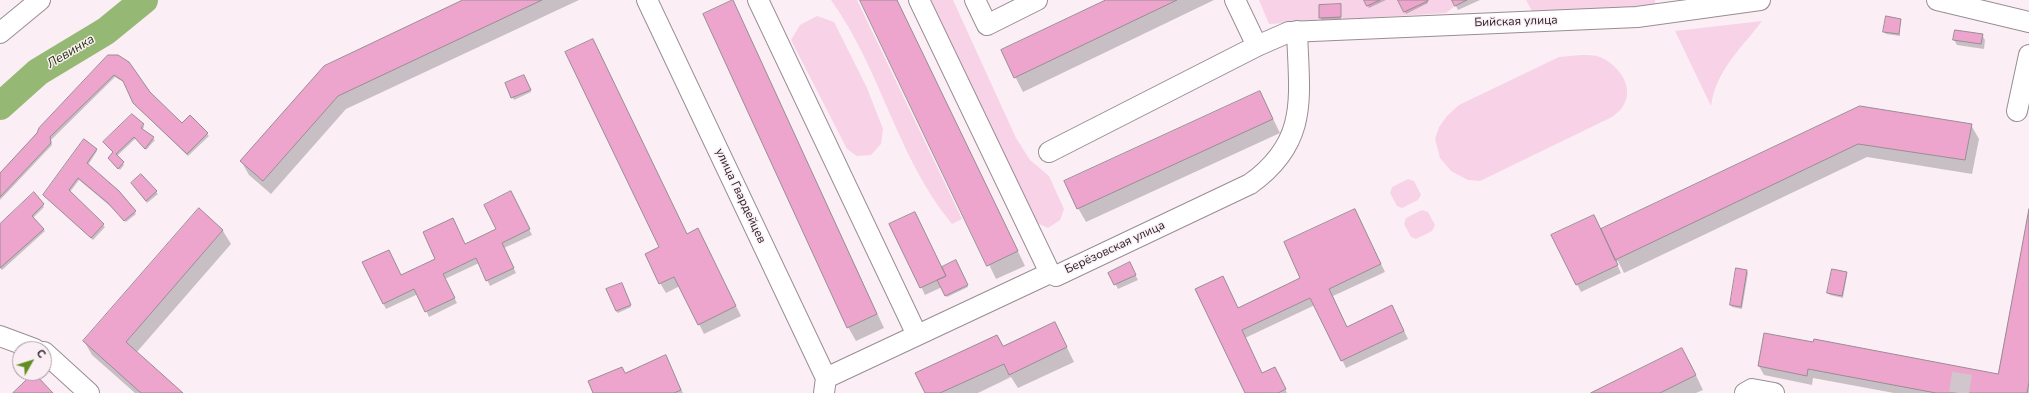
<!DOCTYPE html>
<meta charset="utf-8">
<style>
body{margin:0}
#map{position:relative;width:2029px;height:393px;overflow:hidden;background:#fbeff5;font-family:"Nunito Sans",sans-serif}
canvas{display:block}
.north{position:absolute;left:12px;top:341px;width:40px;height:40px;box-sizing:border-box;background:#fbeff5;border:1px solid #a69da1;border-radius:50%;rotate:51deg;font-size:11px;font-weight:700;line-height:16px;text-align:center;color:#262124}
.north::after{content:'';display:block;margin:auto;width:14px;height:18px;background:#608e22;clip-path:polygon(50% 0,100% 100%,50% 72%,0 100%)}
</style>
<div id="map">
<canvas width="2029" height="393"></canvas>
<div class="north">С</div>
</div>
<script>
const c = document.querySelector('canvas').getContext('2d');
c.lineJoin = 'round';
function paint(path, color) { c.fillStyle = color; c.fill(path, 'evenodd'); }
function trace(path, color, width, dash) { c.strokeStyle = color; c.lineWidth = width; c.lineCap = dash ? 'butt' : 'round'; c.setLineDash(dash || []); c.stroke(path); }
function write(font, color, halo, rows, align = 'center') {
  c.font = font + ' "Nunito Sans",sans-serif'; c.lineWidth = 3; c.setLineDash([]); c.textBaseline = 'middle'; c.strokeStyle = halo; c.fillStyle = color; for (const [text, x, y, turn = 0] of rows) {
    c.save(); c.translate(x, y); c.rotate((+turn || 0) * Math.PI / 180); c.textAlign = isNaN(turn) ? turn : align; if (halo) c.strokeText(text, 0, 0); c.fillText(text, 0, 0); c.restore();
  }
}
paint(new Path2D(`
 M831,0h26l105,219 -10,5c-55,-66 -71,-155 -121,-224z
 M926,0h27l63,138 14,22 19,16 15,33 -4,11 -12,8 -11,-5z
 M1259,0h208l-12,6 -9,7 -177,11z
 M1526,0h129l1,8 -124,3z
 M817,16l17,6 33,66 16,41 -2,15 -10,11 -14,1 -10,-7 -56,-109 9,-15z
 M1762,21c-21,28 -46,49 -51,85l-36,-75z
 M1581,55c6,0 13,0 19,2 19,8 37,32 21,52 -2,3 -6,5 -9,8l-132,64 -12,-1 -17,-9 -11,-13 -5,-19 4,-12 8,-11 12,-11 100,-48z
 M1408,179l6,2 7,14 -3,5 -16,8 -5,-2 -7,-13 2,-6z
 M1422,210l6,2 7,13 -3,6 -16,8 -5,-2 -7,-13 2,-6z`), '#f8d2e6');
paint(new Path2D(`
 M465,0h114l-233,109 -75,85 -22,-19 -8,-14z
 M861,0h36l128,266 -29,13z
 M1108,0h106l-191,92 -21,-41z
 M1365,0h21l-17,8z
 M1400,0h27l1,3 -22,11z
 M1453,0h27l-22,10z
 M733,2l151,326 -28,13 -8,-14z
 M1340,5l1,14 -19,1 -2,-2z
 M1900,20v16l-14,-2 -2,-2z
 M1982,35l3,5 -1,9 -27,-4 -3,-5z
 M109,56l73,68 8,-7 19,19 -21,20 -53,-51 -10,-22 -10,-6 -64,63 1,5 -52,55v-26z
 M523,76l8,16 -17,8 -8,-16z
 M1260,92l20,41 -194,89 -8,-14z
 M1860,107l111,18 8,14 -7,35 -105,-17 -243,116 -6,-12 -2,1 5,11 -40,19 -28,-56 48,-6z
 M143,125l1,2 -2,3 13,10 -9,10 -10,-12 -19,18 7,9 -4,5 -11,-11z
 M96,149l1,2 -9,14 48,49 -10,8 -16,-16 -31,-26 -9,12 35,35 -12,13 -49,-45z
 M141,175l17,19 -11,9 -14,-18z
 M514,197l18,38 -28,13 12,25 -26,13 -11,-23 -34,16 12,24 -28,14 -11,-23 -32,15 -23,-46 38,13 96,-47z
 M43,205l1,2 -11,11 12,13 -43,39 -2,-2v-43z
 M199,209l24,22 8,13 -95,109 46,40h-47l-43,-38 -8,-14z
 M1355,210l30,62 -52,24 14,32 49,-14 12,25 -62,29 -31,-63 -70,33 17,36 17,1 8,18h-41l-8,-84 64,-30z
 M2029,215v178h-135l-81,-15 -1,7 -48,-10 -5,-9 240,9z
 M891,225l51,43 13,-7 13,26 -21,10 -5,-10 -17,8z
 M698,230l43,86 -37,18 -24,-48 -14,7 -6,-10z
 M1132,268l6,12 -20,9 -8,-16z
 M1747,271l1,2 -6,36 -10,-2 -1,-3z
 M1846,273l1,2 -4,23 -13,-3 -2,-2z
 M623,286l8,21 -13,6 -2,-2z
 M1055,323l19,39 -56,26 -7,-11 -33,16h-52l77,-46z
 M666,357l17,36h-89l31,-19z
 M1690,363l13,27 -7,3h-103z`), '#0003');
trace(new Path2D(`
 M0,106l38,-34 68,-41 38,-31`), '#96b875', 28);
const building = new Path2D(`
 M463,0h79l-204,96 -75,85 -23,-20 84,-95z
 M733,0l144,314 -30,14 -144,-314z
 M860,0h37l121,251 -31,15z
 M1106,0h71l-163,78 -13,-28z
 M1364,0h16l-13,6z
 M1398,0h30v1l-24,11z
 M1452,0h15l-12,6z
 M1341,4v13l-22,1v-13z
 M1886,16l15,3 -2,15 -16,-2z
 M1955,30l28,4 -2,10 -28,-4z
 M593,39l94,195 11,-6 38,78 -38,19 -24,-48 -15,7 -14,-30 14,-7 -94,-195z
 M108,55h10l11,7 21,30 32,31 8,-8 18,18 -21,21 -54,-51 -10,-22 -9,-6 -64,62 1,6 -51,54v-24l37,-40 2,-5z
 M524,75l7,15 -20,8 -6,-15z
 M1260,91l13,28 -196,90 -13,-28z
 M1860,106l112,18 -7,36 -107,-16 -243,116 -14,-31z
 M132,114l12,10 -3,4 13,9 -9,12 -11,-12 -18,17 8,8 -6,7 -10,-11 5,-6 -10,-10z
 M84,139l13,10 -10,14 32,28 17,20 -12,10 -16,-18 -30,-25 -9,12 35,34 -13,14 -48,-43z
 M141,174l16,17 -11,10 -15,-18z
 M511,191l19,38 -28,14 12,25 -28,13 -10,-23 -33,16 12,24 -30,14 -11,-23 -31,15 -21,-42 27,-12 12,25 34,-16 -12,-27 30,-14 12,26 31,-15 -12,-24z
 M34,192l10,12 -12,12 12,13 -44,39v-44z
 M199,208l24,22 -97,112 57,51h-42l-58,-52z
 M1355,209l26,55 -52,25 18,38 45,-22 12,26 -63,30 -31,-63 -68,32 20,43 13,-6 11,22 -8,4h-33l-50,-104 28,-13 15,32 62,-30 -16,-36z
 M2029,209v173l-2,11h-91l-128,-24 -1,7 -49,-10 6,-33 49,9 1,-3 184,35z
 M915,212l31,64 -26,12 -31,-64z
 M1594,215l24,50 -42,20 -25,-50z
 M956,260l12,25 -23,11 -8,-16 9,-4 -4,-9z
 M1130,262l6,13 -22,10 -6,-12z
 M1736,268l11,2 -6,37 -11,-2z
 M1832,269l15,3 -5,24 -15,-3z
 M622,283l9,22 -15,6 -10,-22z
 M1055,322l12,25 -58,28 -5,-11 -64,29h-15l-10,-20 82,-38 6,11z
 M1682,348l14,27 -36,18h-69z
 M666,355l15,35 -7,3h-81l-5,-12 34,-14 3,6z
 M34,373l19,20h-40z`);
paint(building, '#eda5cd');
trace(building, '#988d92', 1);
trace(new Path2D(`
 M1959,393l4,-26`), '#d0c6cb', 20, [20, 10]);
const minor = new Path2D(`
 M647,0l179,378 -2,15
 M758,0l159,335
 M919,0l131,273
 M975,0l12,25 50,-25
 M1235,0l22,46
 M1937,0l92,22
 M0,33l40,-33
 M2017,111l12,-56
 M1049,152l208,-106 32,-14 348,-15 123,-17
 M0,336l35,13
 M44,352l45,41
 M826,378l224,-105 6,3 194,-92c60,-43 49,-88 47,-153
 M1745,393l7,-4 22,4`);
trace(minor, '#988d93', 22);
trace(minor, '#fff', 20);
write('12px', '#262124', '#fbeff5', [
 ["Бийская улица",1516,22,-2],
 ["улица Гвардейцев",740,196,65],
 ["Берёзовская улица",1115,248,-25]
]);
write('italic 13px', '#1f3402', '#fbeff5', [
 ["Левинка",71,52,-31]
]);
</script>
